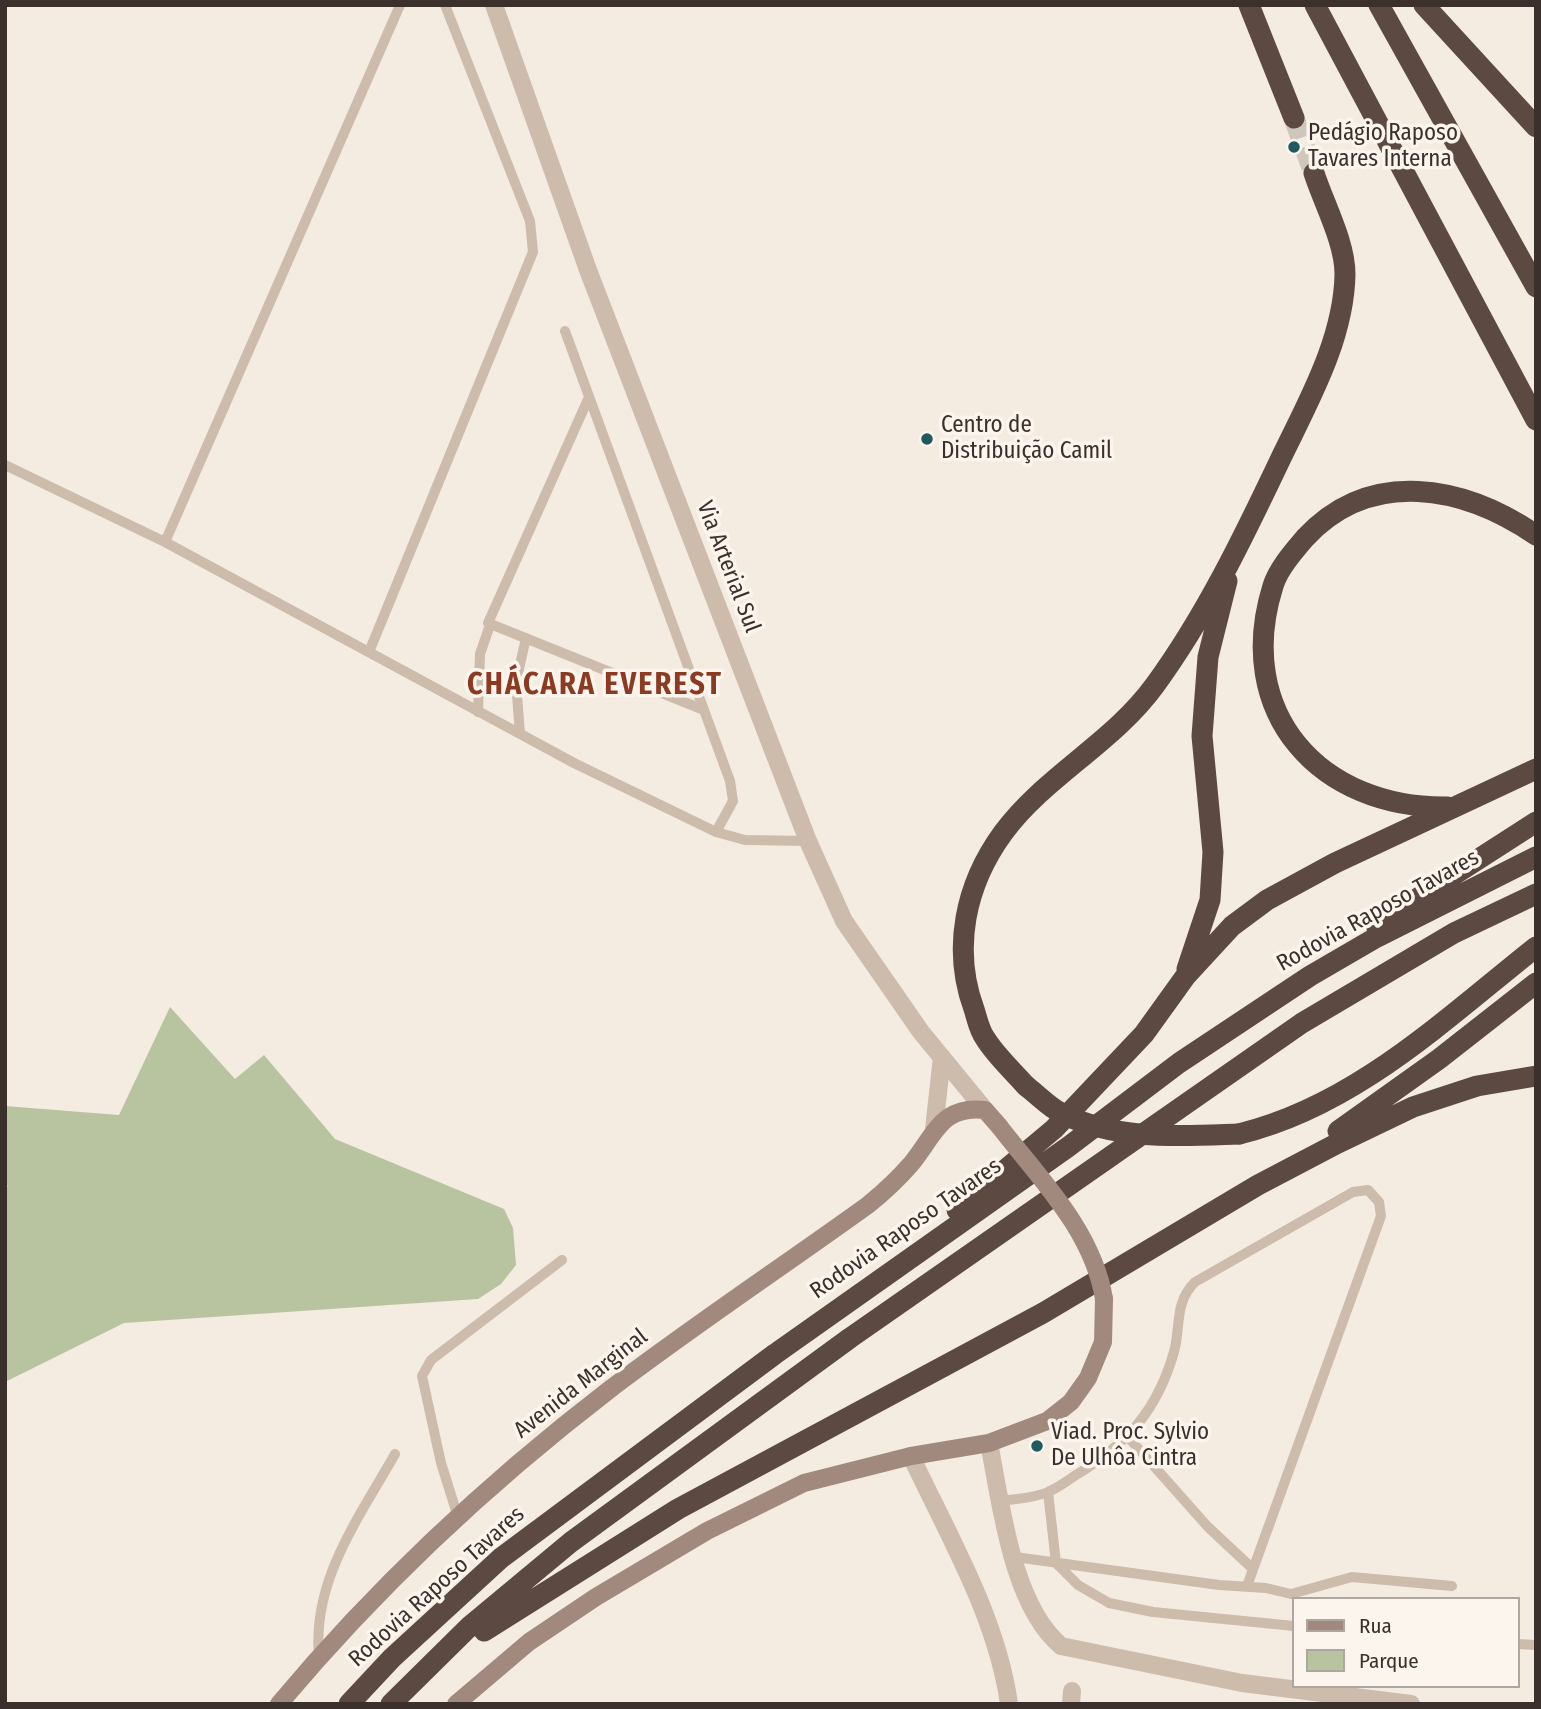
<!DOCTYPE html>
<meta charset="utf-8">
<style>
body{margin:0}
#map{position:relative;width:1541px;height:1709px;overflow:hidden;background:#f4ebe1;font-family:"Fira Sans Condensed",sans-serif}
canvas{display:block}
.frame{position:absolute;inset:0;border:7px solid #3b302b;pointer-events:none}
.legend{position:absolute;left:1292px;top:1597px;width:228px;height:91px;box-sizing:border-box;background:#fbf5ee;border:2px solid #aea6a0;margin:0;padding:9px 12px;list-style:none;font-size:21px;color:#3b302b}
.legend li{display:flex;align-items:center;gap:14px;height:35px}
.legend b{width:35px;border:2px solid #aea6a0}
</style>
<div id="map">
<canvas width="1541" height="1709"></canvas>
<div class="frame"></div>
<ul class="legend">
<li><b style="height:9px;background:#a18a7d"></b>Rua</li>
<li><b style="height:19px;background:#b8c4a0"></b>Parque</li>
</ul>
</div>
<script>
const c = document.querySelector('canvas').getContext('2d');
c.lineJoin = 'round';
function paint(path, color) { c.fillStyle = color; c.fill(path, 'evenodd'); }
function trace(path, color, width, dash) { c.strokeStyle = color; c.lineWidth = width; c.lineCap = dash ? 'butt' : 'round'; c.setLineDash(dash || []); c.stroke(path); }
function write(font, color, halo, rows, align = 'center') {
  c.font = font + ' "Fira Sans Condensed",sans-serif'; c.lineWidth = 7; c.setLineDash([]); c.textBaseline = 'middle'; c.strokeStyle = halo; c.fillStyle = color; for (const [text, x, y, turn = 0] of rows) {
    c.save(); c.translate(x, y); c.rotate((+turn || 0) * Math.PI / 180); c.textAlign = isNaN(turn) ? turn : align; if (halo) c.strokeText(text, 0, 0); c.fillText(text, 0, 0); c.restore();
  }
}
paint(new Path2D(`
 M170,1007l65,72 29,-24 71,84 169,70 9,19 3,37 -15,19 -23,15 -354,24 -119,59v-194l3,-2 -3,-4v-76l114,9z`), '#b8c4a0');
trace(new Path2D(`
 M1294,118l20,55`), '#cfc6bd', 21, [21, 10]);
trace(new Path2D(`
 M565,331l165,450 3,20 -17,31
 M589,397l-101,226 216,87
 M5,465l160,77 409,221 142,69 29,8 63,1
 M165,542l235,-537
 M369,652l164,-400 -3,-31 -85,-216
 M478,712l2,-58 10,-29
 M520,734l-4,-52 10,-44
 M1128,1437l80,90 45,42
 M1048,1492l8,71 22,22 31,18 44,9 141,14
 M1000,1501c16,-2 34,-3 48,-9 10,-4 19,-11 28,-17 51,-31 81,-64 98,-123 7,-26 0,-49 21,-70l158,-90 15,-2 11,12 2,14 -134,370
 M458,1517l-17,-54 -19,-87 9,-16 131,-100
 M1015,1557l204,28 47,3 25,6 61,-17 100,9
 M1518,1644l18,1
 M319,1656c-7,-76 40,-138 76,-202`), '#cdbbac', 10);
trace(new Path2D(`
 M494,5l94,265 220,571 36,80 77,111 64,78
 M934,1129l8,-72
 M989,1443c12,61 23,162 72,203l181,37 169,21
 M911,1456c37,79 86,161 98,248
 M1071,1704l1,-13`), '#cdbbac', 18);
trace(new Path2D(`
 M279,1704c98,-117 209,-221 330,-314 84,-64 173,-123 259,-185 16,-13 30,-26 43,-41 24,-29 30,-59 74,-54l14,16
 M456,1704l73,-62 67,-45 111,-66 97,-48 107,-27 78,-13 58,-22 24,-19 17,-24 15,-36 1,-43`), '#a18a7d', 18);
trace(new Path2D(`
 M1249,5l45,113
 M1315,5l221,415
 M1379,5l157,282
 M1424,5l112,122
 M1448,807c-128,2 -215,-94 -175,-221 5,-17 21,-35 32,-48 66,-71 159,-52 231,-3
 M1376,925l160,-103
 M1187,969l23,-69 3,-48 -11,-116 6,-79 19,-76
 M1026,1086c-13,-15 -30,-30 -41,-48 -6,-8 -8,-20 -11,-29 -22,-60 -9,-124 29,-176 42,-57 110,-90 152,-148 51,-70 89,-149 126,-227 27,-56 63,-119 64,-184 0,-32 -21,-70 -31,-101
 M1338,1131l101,-72 97,-76
 M1239,1134c116,-28 206,-115 297,-187
 M957,1210l97,-81 90,-95 41,-57 47,-51 35,-26 68,-37 201,-94
 M484,1631l194,-122 365,-196 215,-128 80,-42 75,-36 64,-21 59,-10
 M349,1704l43,-46 109,-100 274,-204 293,-207 111,-84 131,-87 67,-39 159,-80
 M391,1704l79,-78 101,-84 279,-204 452,-315 152,-90 82,-39`), '#5c4a42', 21);
trace(new Path2D(`
 M999,1126c41,53 94,105 105,173`), '#a18a7d', 18);
trace(new Path2D(`
 M1026,1086c12,9 23,21 35,27 56,28 119,23 178,21`), '#5c4a42', 21);
for (const [x, y, r, color] of [
 [1294,147,7,"#1f5a5e"],
 [927,439,7,"#1f5a5e"],
 [1037,1446,7,"#1f5a5e"]
]) { const dot = new Path2D(); dot.arc(x, y, r, 0, 2 * Math.PI); c.fillStyle = color; c.fill(dot); trace(dot, '#fbf5ee', 2.5); }
write('23px', '#3b302b', '#fbf5ee', [
 ["Pedágio Raposo",1308,134],
 ["Tavares Interna",1308,160],
 ["Centro de",941,426],
 ["Distribuição Camil",941,452],
 ["Viad. Proc. Sylvio",1051,1433],
 ["De Ulhôa Cintra",1051,1459]
], 'left');
write('23px', '#3b302b', '#fbf5ee', [
 ["Via Arterial Sul",728,567,69],
 ["Rodovia Raposo Tavares",1378,911,-29],
 ["Rodovia Raposo Tavares",906,1229,-35],
 ["Avenida Marginal",581,1384,-38],
 ["Rodovia Raposo Tavares",437,1587,-42]
]);
c.letterSpacing = '2px';
write('bold 30px', '#8c3b22', '#fbf5ee', [
 ["CHÁCARA EVEREST",595,686]
]);
c.letterSpacing = '0px';
</script>
